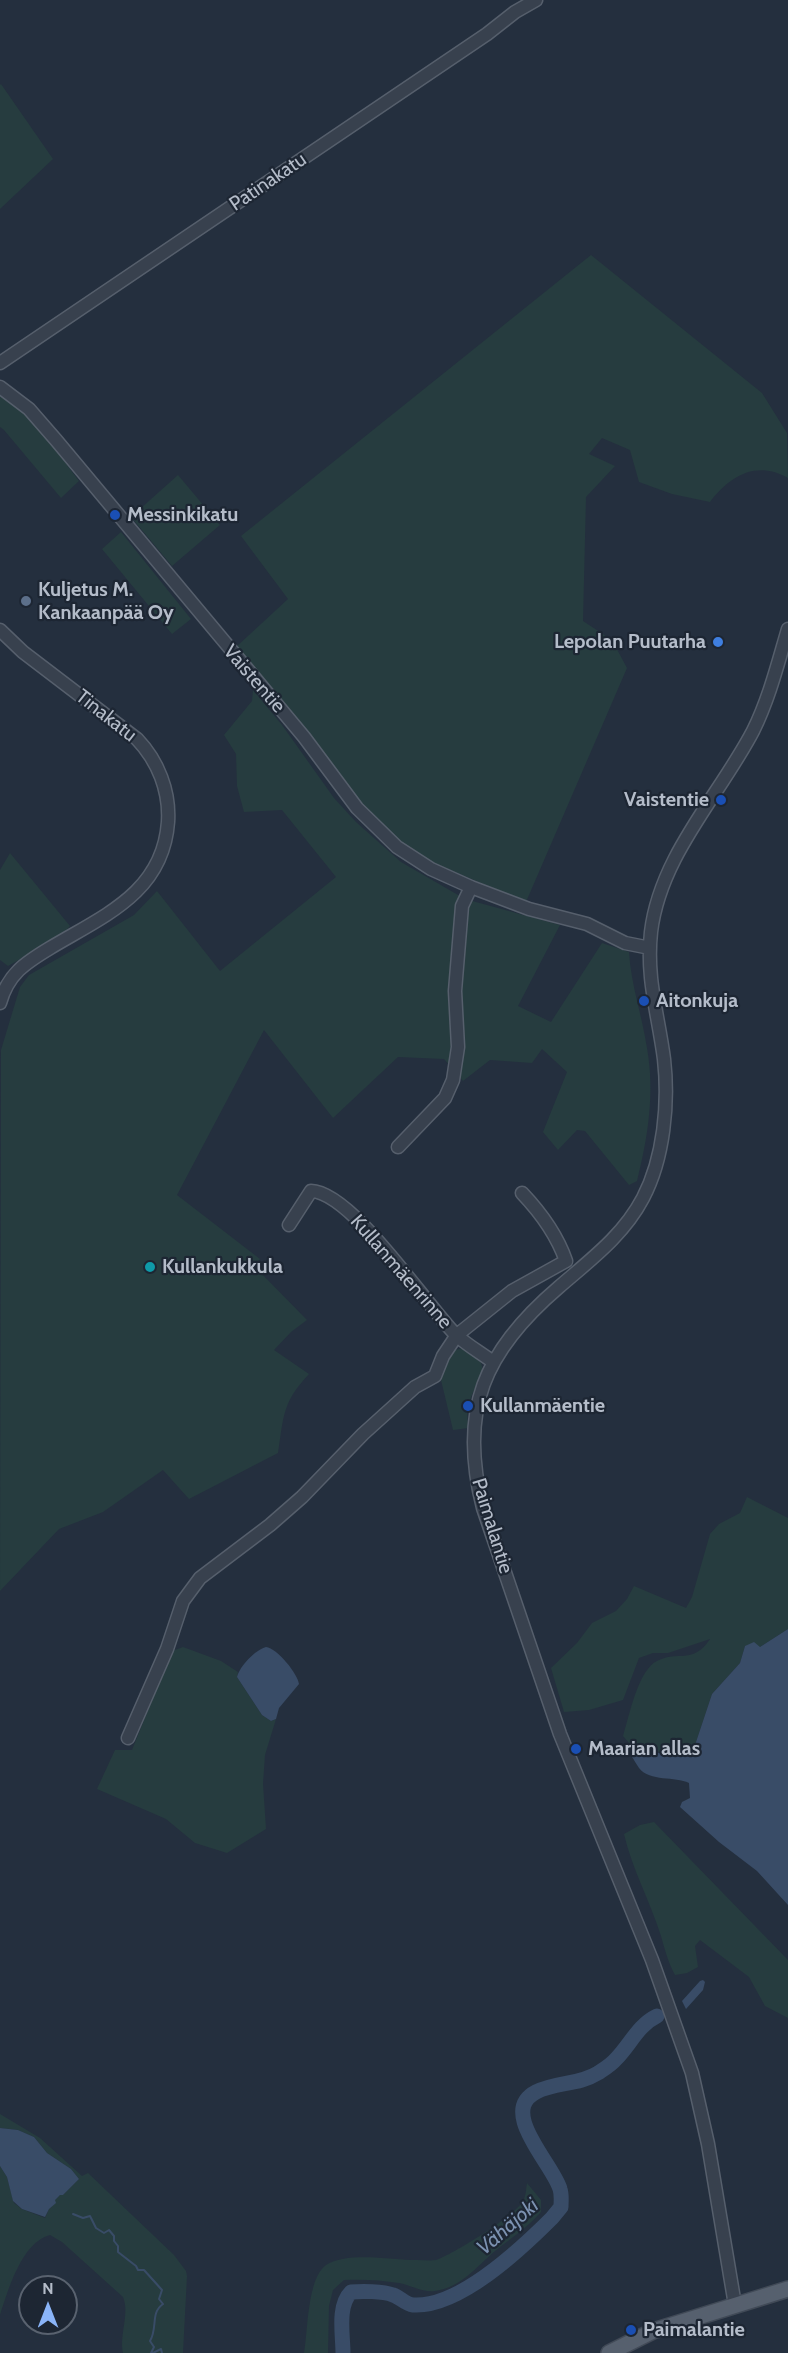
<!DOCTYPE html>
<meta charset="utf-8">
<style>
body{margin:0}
#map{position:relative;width:788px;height:2353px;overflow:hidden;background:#242f3e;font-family:Cabin,sans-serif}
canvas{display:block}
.north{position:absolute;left:18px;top:2275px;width:60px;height:60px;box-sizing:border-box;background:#1d2633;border:2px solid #59626f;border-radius:50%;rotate:0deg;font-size:16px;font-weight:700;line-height:24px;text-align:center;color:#b4bcc9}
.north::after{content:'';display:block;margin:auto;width:21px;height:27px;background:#8ab4f8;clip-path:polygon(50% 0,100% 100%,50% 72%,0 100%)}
</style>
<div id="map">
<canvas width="788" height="2353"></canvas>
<div class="north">N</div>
</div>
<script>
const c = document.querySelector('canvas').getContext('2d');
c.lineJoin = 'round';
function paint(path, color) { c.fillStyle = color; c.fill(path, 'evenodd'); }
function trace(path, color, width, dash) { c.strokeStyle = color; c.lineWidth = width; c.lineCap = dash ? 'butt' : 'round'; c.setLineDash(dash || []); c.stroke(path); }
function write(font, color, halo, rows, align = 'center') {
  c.font = font + ' Cabin,sans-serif'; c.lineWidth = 4.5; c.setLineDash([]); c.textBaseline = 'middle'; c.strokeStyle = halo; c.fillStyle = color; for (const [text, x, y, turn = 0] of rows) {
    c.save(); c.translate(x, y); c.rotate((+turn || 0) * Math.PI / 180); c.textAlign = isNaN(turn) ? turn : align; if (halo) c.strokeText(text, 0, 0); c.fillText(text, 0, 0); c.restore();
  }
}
paint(new Path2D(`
 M1,84l52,75 -53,50v-124z
 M591,255l171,138 25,40 1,45c-32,-18 -58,-2 -78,24l-38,-8 -33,-12 -9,-32 -28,-12 -13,16 26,12 -29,31 -3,124 29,19 15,28 -101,234 -102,-43 -42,-32 -34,-38 -113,-141 53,-49 -47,-63z
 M0,392c34,20 56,59 79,89l-18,17 -57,-68 -4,-3z
 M178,475l42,50 -48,41 -41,-49z
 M121,532l70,87 -19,15 -70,-85z
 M253,690l29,35 52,73 22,24 45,40 64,37 95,26 -42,81 33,16 51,-79 27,9c2,33 13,63 18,96 8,45 1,89 -10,133l-8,4 -44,-54 -8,-1 -19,20 -15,-18 24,-60 -25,-23 -10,14 -42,-3 -27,21 -19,-22 -46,-2 -65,61 -69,-88 -87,165 83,64 -6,7 53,54 -16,12 -17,18 35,24c-27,29 -25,41 -31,79l-89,46 -26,-29 -60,42 -44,17 -59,62 1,-541 19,-63 9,-12 105,-60 23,-24 63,80 116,-94 -54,-67 -38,2 -7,-26 -1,-32 -12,-19 28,-34z
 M10,853l60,73 -10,11 -52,29 -8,-6v-90z
 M463,1348c35,18 13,30 6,56 -3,8 -1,16 -1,24l-15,2 -12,-50 1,-11 10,-18z
 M747,1497l41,21v111l-28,18 -15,-1 -5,17 -28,31 -19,57c-19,10 -38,-4 -59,-2l-11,-13c6,-19 15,-66 34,-75 21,-11 36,4 53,-22l-42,14h-15l-14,5 -16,42 -34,10 -25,2 -13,-44 26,-25 15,-20 24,-12 11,-12 7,-13 52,22 6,-11 18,-63 9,-10 21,-11z
 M183,1647l38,14 17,11 -1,5 25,38 9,6 5,-2 -11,36 -2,29 3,45 -39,24 -32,-10 -29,-24 -69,-30 18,-39h17l40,-99z
 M654,1822l134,138v58l-23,-12 -16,-29 -49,-37 -5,6 3,21 -11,6 -12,2c-7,-13 -10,-25 -14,-39 -11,-35 -29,-67 -37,-102l16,-9z
 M0,2114l40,24 42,38 6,-3 86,82 12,16 1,5 -4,77h-60c-4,-18 7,-39 0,-56l-61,-55 -12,-7c-28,7 -42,55 -50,80v-149l7,11 7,26 8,6 23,9 4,-9 6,-6 -1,-3 6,-5h3l16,-16 -8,-10 -24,-16 -13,-16 -16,-7 -18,-2z
 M527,2183l14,17v12c-14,16 -30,26 -46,39 -19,16 -33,36 -60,40 -11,2 -25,-6 -36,-8 -18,-3 -37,-4 -55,-3l-11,10 -4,16 -1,47h-24c4,-21 3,-75 22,-88 21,-14 67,-5 91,-5 6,0 13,1 19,0 16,-5 80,-45 87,-59 3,-5 3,-12 4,-18z`), '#263c3f');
paint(new Path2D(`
 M788,1629v276l-31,-34 -38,-29 -39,-35 2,-5 8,-4 -1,-15c-14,-7 -39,-1 -50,-15 -3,-4 -5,-9 -8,-12l3,-7h5c17,3 38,10 54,2l19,-57 28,-31 5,-17 9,-4 6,5z
 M266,1647c11,1 32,27 33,37l-20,24 -3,11 -5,2 -9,-6 -25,-38c3,-11 18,-27 29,-30z
 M703,1980l2,2 -2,8 -17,19 -4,-8 18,-20z
 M0,2128l18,2 16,7 13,16 24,16 8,10 -16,16h-3l-5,5 1,3 -7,6 -4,8 -23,-8 -9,-8 -6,-24 -7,-11z`), '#394c67');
trace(new Path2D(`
 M73,2214l10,4 7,-2 6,12 8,5 5,-3 5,6v5l4,5v6l18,14 2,4h6l18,20 -3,9 4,5c-13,9 -5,24 -13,37l4,6 -3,6
 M153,2353l8,-4 1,4`), '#394c67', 2);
trace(new Path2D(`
 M343,2353c0,-18 -6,-47 8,-61 10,-1 32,-1 42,3 7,2 12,9 20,10 46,3 108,-56 139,-87l9,-11c0,-6 1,-12 -1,-18 -7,-25 -62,-77 -24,-97 19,-10 43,-7 62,-19 6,-4 13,-8 18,-14 14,-14 22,-34 41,-43`), '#394c67', 15);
const minor = new Path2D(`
 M0,363l487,-329 28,-22 21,-12
 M0,387l29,22 27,31 248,297 53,71 40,39 34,22 40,18 58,22 58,15 38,19 25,5
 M0,630l23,22 114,87c21,22 33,52 31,83 -5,71 -65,94 -118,126 -25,15 -42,26 -50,55
 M398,1147l47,-49 8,-18 5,-33 -3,-56 7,-85 9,-19
 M289,1225l22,-34c41,1 115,114 145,144 11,10 25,18 37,27
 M128,1738l39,-89 16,-48 17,-23 70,-53 32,-28 61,-63 52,-47 20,-11 8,-20 14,-21 55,-44 54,-30c-9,-26 -25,-48 -44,-68
 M735,2305l-27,-161 -16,-71 -40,-113 -92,-226 -77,-226c-25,-98 1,-157 76,-221 31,-27 64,-51 84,-89 21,-40 26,-95 21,-139 -6,-46 -18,-80 -13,-127 9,-76 68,-136 102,-201 16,-32 25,-68 35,-102`);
const major = new Path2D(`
 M609,2353l44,-22 135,-42`);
trace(minor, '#565f6c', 15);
trace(major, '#414a57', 18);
trace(minor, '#38414e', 12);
trace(major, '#56606e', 15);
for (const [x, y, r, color] of [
 [115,515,6,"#1a4fb4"],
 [26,601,6,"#5c6f8a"],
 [718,642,6,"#3f7fe0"],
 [721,800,6,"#1a4fb4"],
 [644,1001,6,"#1a4fb4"],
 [150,1267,6,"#0f9aa8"],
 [468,1406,6,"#1a4fb4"],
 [576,1749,6,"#1a4fb4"],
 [631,2330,6,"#1a4fb4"]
]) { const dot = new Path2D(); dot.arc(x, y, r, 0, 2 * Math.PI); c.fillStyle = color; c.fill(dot); trace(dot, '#1d2633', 2); }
write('20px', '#b4bcc9', '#1d2633', [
 ["Patinakatu",268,182,-34],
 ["Vaistentie",254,679,49],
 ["Tinakatu",106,716,38],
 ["Kullanmäenrinne",401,1272,49],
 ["Paimalantie",492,1526,73]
]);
write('bold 20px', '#b4bcc9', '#1d2633', [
 ["Messinkikatu",127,515],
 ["Kuljetus M.",38,590],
 ["Kankaanpää Oy",38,613],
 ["Lepolan Puutarha",706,642,"right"],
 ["Vaistentie",709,800,"right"],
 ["Aitonkuja",656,1001],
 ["Kullankukkula",162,1267],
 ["Kullanmäentie",480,1406],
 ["Maarian allas",588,1749],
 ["Paimalantie",643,2330]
], 'left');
write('italic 21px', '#7c92b1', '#1d2633', [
 ["Vähäjoki",508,2227,-41]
]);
</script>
